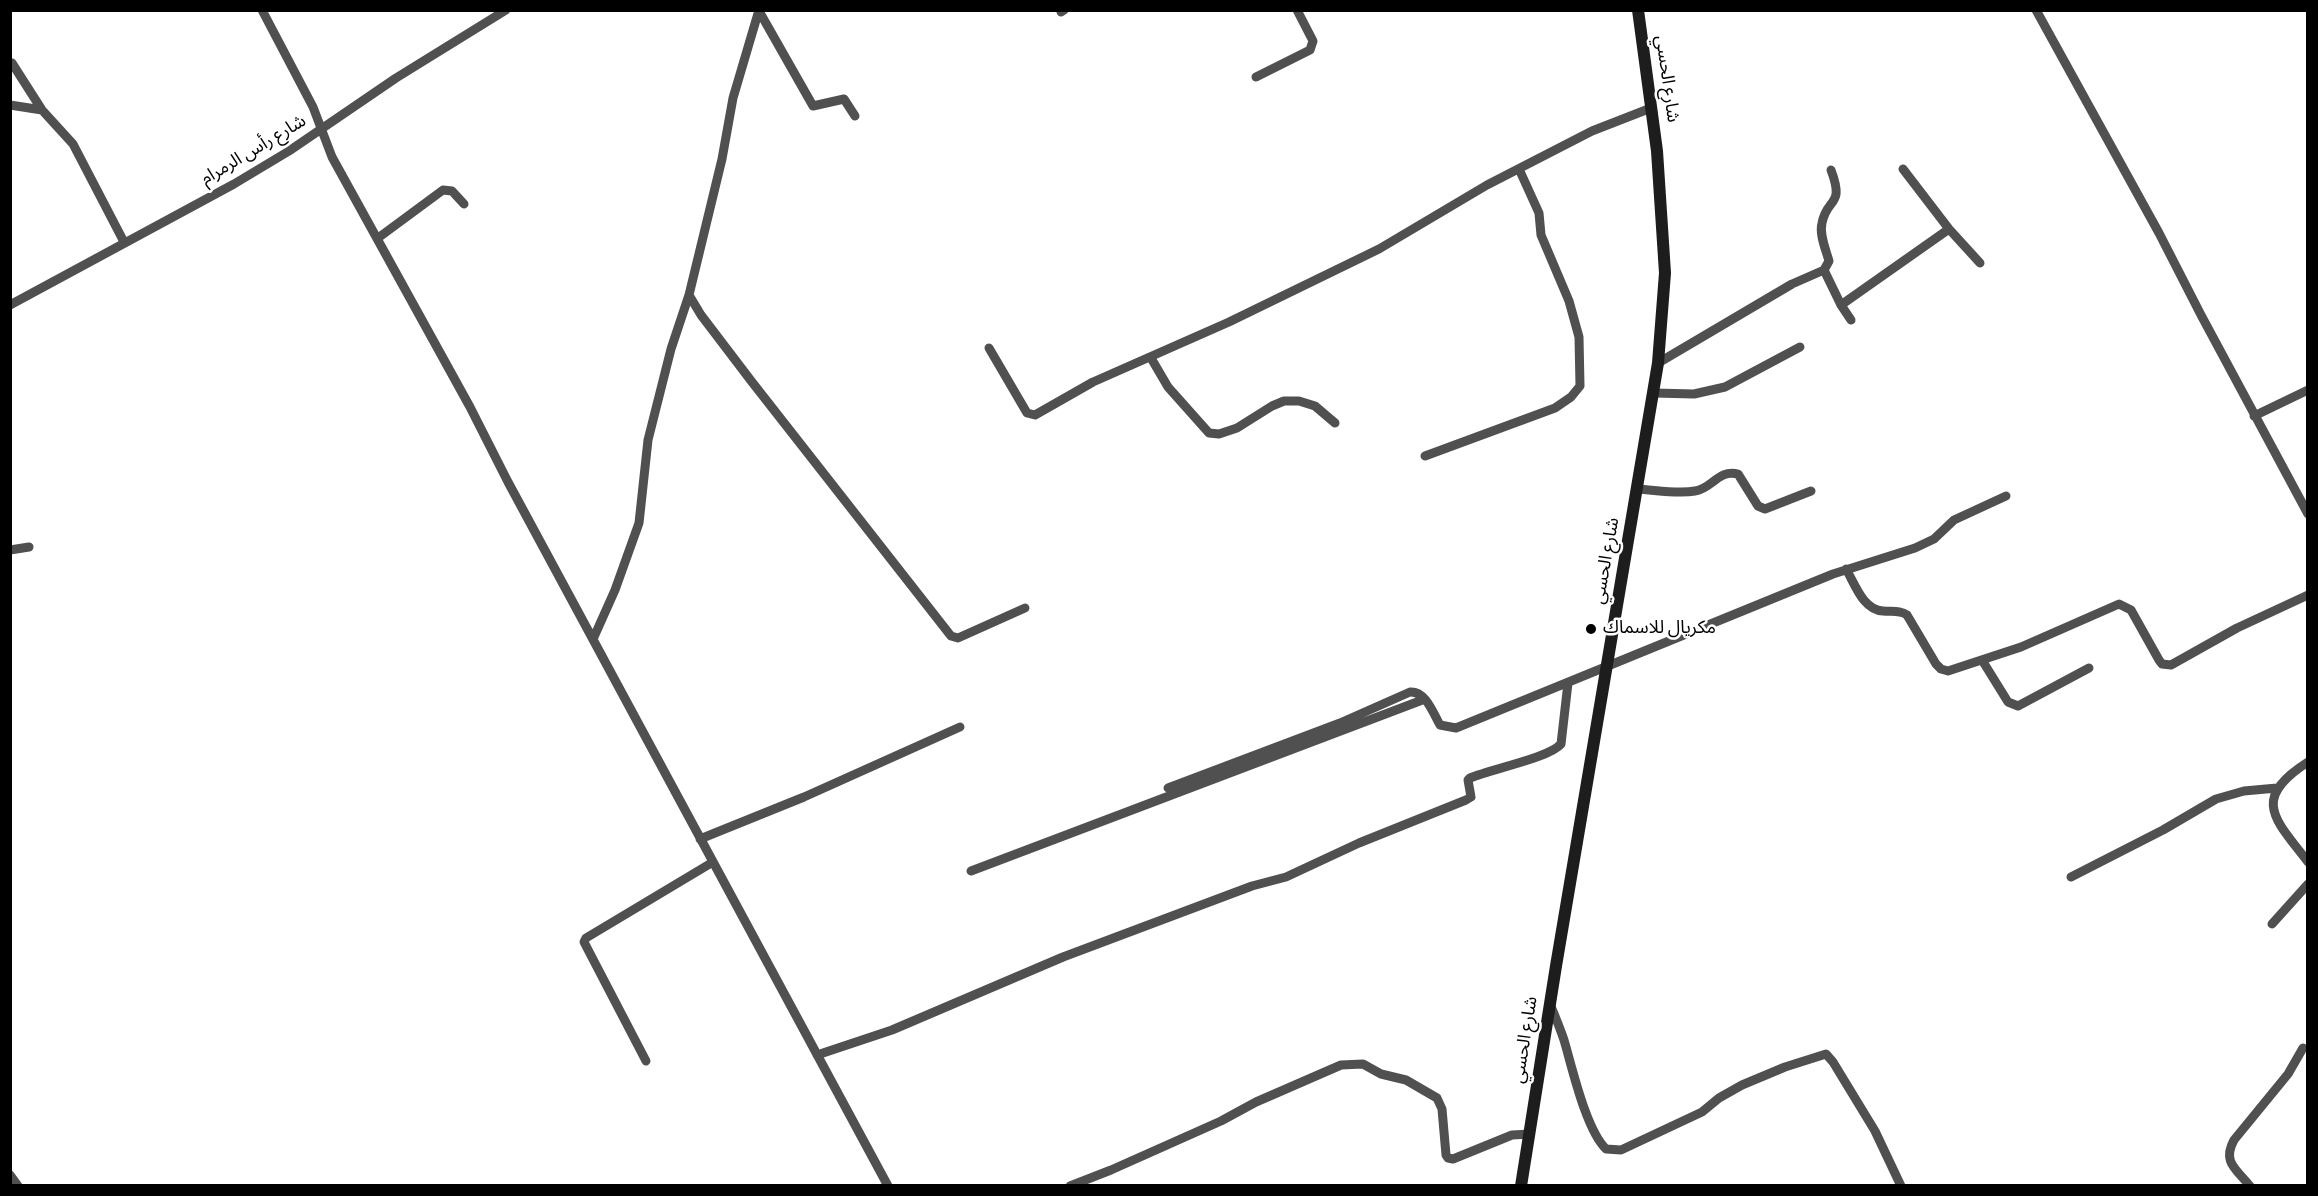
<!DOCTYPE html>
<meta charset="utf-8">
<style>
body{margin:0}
#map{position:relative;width:2318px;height:1196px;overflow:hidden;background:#fff;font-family:"Source Sans 3",sans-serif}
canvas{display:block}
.frame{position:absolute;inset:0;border:12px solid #000;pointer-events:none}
</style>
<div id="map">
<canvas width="2318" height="1196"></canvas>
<div class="frame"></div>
</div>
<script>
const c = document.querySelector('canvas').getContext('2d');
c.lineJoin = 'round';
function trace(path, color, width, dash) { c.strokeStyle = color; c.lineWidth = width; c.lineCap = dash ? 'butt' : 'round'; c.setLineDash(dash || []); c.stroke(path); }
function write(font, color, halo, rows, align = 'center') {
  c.font = font + ' "Source Sans 3","Noto Sans Arabic",sans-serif'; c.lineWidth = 5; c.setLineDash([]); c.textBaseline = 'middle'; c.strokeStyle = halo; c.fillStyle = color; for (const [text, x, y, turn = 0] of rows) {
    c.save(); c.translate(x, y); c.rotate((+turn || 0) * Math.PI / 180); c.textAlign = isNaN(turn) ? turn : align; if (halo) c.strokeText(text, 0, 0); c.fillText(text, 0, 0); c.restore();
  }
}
trace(new Path2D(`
 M262,10l51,97 19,50 138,250 38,75 380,704
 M759,10l-26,88 -11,61 -33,136 12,20 51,67 199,254 7,2 67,-30
 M2036,10l123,223 42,82 107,199
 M759,11l54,95 31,-7 11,17
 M1061,12l3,-2
 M12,63l30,47 31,34 51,98
 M1256,77l54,-27 3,-9 -16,-31
 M10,105l32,5
 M1903,169l46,60 31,34
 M378,238l65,-48 9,1 12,13
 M1824,270l17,35 10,15
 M10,305l224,-121 55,-33 107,-73 110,-68
 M1841,305l108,-76
 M989,348l38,65 8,2 58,-33 136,-60 150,-73 108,-64 105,-54 59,-23
 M1151,358l17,29 41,46 10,1 18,-6 35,-22 12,-5h15l16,5 20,17
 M1658,363l134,-79 32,-14 5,-9c-3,-11 -10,-26 -7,-38 5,-26 23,-16 9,-53
 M1654,393l40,1 31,-7 75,-40
 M2254,416l54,-26
 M1425,456l130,-48 16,-11 9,-11 -1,-49 -10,-36 -28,-66 -2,-22 -20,-44
 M1637,489c19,1 40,5 58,2 17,-2 23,-22 43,-17l20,32 7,3 46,-18
 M10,550l19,-3
 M1846,569c9,15 17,41 37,42 9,1 17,-1 24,4l29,49 5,5 7,2 73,-24 98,-43 12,6 28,50 3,4 9,1 66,-37 71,-33
 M594,637l21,-47 24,-67 9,-83 23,-91 18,-54
 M1982,660l26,42 10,4 71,-38
 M2308,762c-58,37 -33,57 0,100
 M1168,788l172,-65 70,-31c16,-1 23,21 30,33l16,3 377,-154 82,-26 19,-9 20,-19 52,-24
 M700,839l104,-42 156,-70
 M971,871l454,-172
 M2071,877l92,-47 53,-31 28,-8 33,-3
 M2272,924l36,-40
 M1550,1004c5,12 10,24 14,36 8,27 22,90 42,109l15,1 81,-38 17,-14 23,-13 43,-18 41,-13 7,8 42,69 26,55
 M817,1055l75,-25 171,-73 189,-71 34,-9 73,-34 107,-43 5,-3 -3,-17 2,-2c21,-9 79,-20 91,-34l7,-61
 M646,1061l-62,-119 2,-4 127,-76
 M10,1175l8,11
 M1070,1186l41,-16 110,-49 35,-19 85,-37 22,-1 18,10 25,6 31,18 5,11 4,46 2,3 5,1 59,-24 18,-1
 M2250,1186c-14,-17 -28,-24 -16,-46l54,-66 15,-26`), '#505050', 9);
trace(new Path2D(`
 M1521,1186l35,-220 102,-603 7,-90 -8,-122 -19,-141`), '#1d1d1d', 12);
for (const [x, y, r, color] of [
 [1591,629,6,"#000"]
]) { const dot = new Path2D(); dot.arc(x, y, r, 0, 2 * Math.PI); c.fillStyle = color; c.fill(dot); trace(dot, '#fff', 2); }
write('18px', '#000', '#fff', [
 ["شارع الحسي",1666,79,82],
 ["شارع رأس الرمرام",254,151,-31],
 ["شارع الحسي",1607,561,-80],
 ["شارع الحسي",1526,1040,-81]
]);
write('18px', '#000', '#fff', [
 ["مكريال للاسماك",1603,629]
], 'left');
</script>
